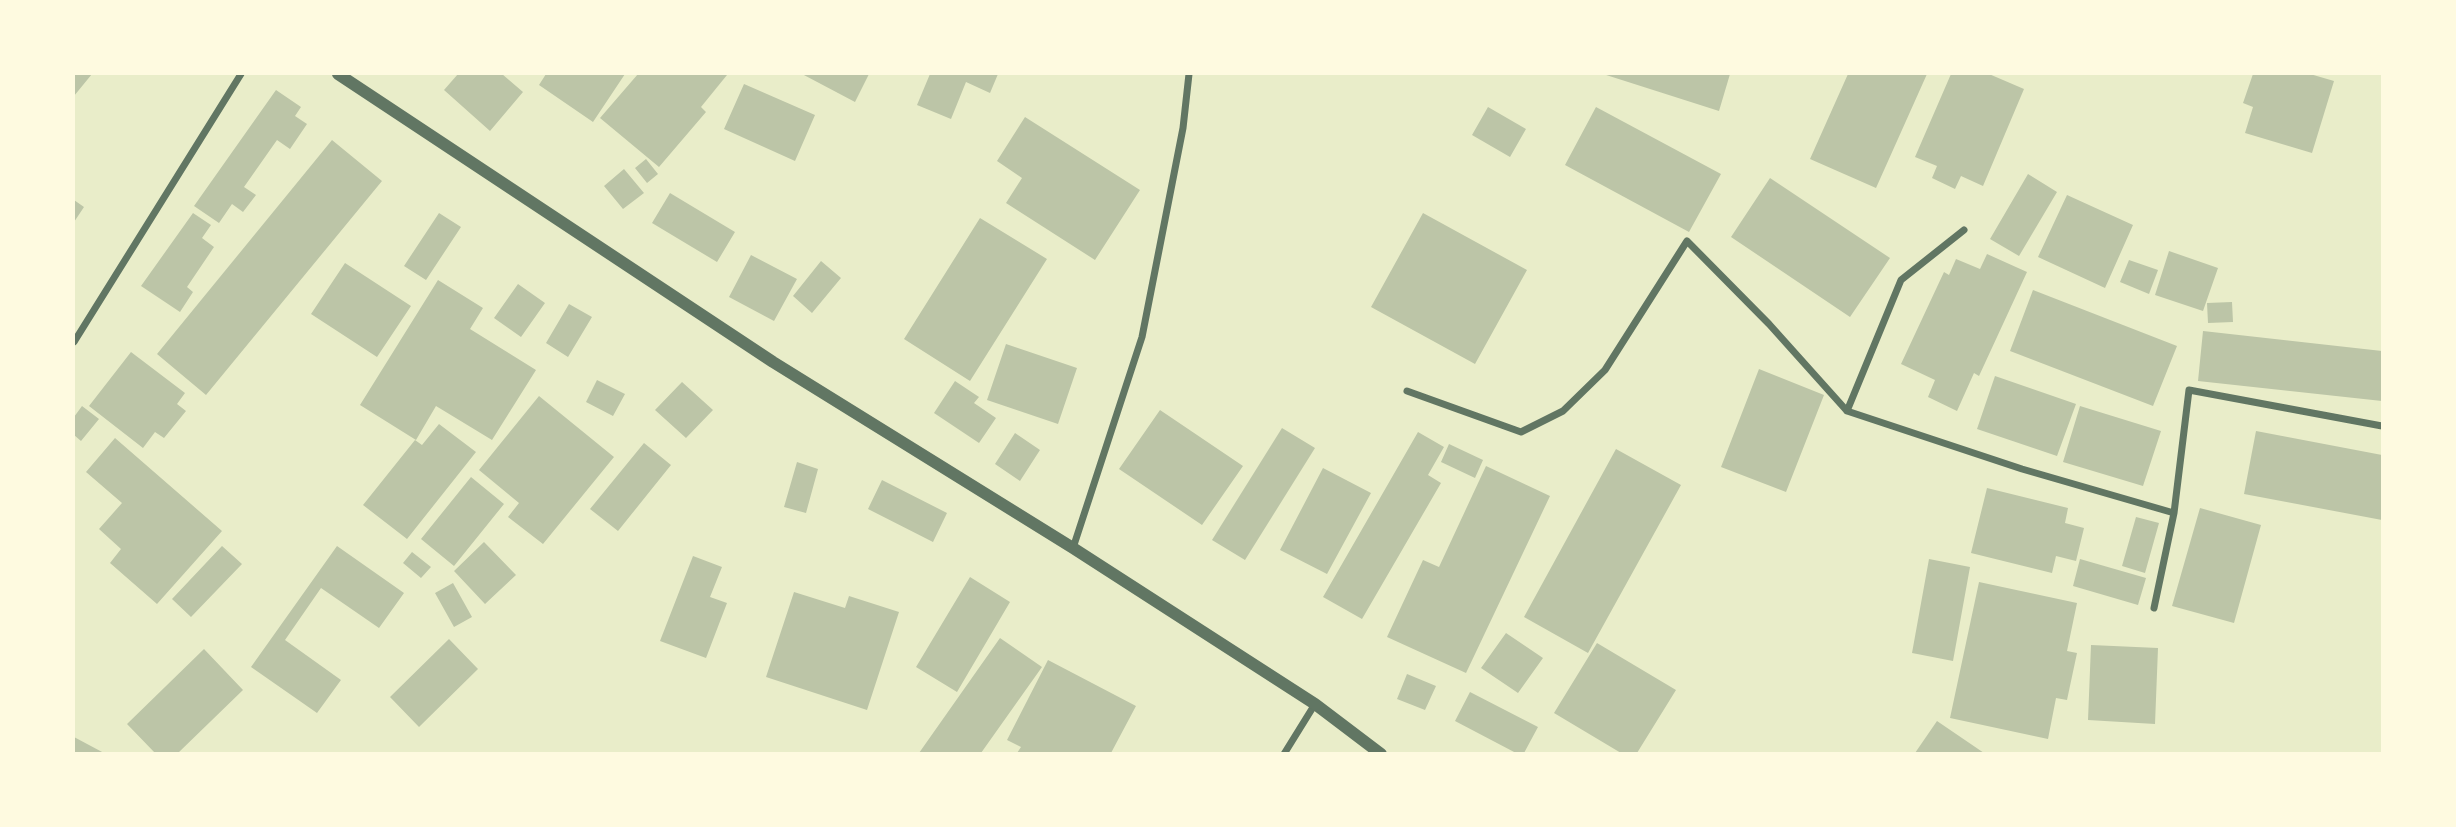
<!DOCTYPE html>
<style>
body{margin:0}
#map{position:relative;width:2456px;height:827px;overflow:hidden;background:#e9edc9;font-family:Roboto,sans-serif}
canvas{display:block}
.frame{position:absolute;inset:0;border:75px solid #fefae0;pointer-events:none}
</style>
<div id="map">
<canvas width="2456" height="827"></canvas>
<div class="frame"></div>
</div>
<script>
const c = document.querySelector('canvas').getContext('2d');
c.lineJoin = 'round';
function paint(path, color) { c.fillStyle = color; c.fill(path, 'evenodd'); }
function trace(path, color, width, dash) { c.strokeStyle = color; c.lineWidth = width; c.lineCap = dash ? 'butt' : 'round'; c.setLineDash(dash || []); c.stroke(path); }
paint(new Path2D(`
 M74,74h18l-18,22z
 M458,74h44l21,18 -33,39 -46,-41z
 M546,74h79l-32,48 -54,-37z
 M638,74h87l2,1 -26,32 5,5 -47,55 -59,-49z
 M802,74h67l-14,28z
 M930,74h68l-8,19 -24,-11 -15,37 -34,-14z
 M1603,74h127l-11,37z
 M1848,74h79l-51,114 -66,-29z
 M1951,74h38l35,15 -41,97 -22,-10 -6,13 -23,-11 5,-12 -22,-9z
 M2253,74h57l24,7 -22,72 -67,-20 8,-26 -10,-4z
 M744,84l71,31 -20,46 -71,-32z
 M276,90l25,17 -6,9 12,8 -17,25 -13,-9 -33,47 12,8 -13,17 -11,-8 -13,19 -25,-17z
 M1488,107l38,22 -16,28 -38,-22z
 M1596,107l125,67 -32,58 -124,-67z
 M1025,117l115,73 -45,70 -89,-57 16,-25 -25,-17z
 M332,140l50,41 -176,214 -49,-41z
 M646,159l12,15 -11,9 -12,-15z
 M624,169l20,24 -21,16 -19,-23z
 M2028,174l29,18 -38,64 -29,-17z
 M1770,178l120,80 -40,59 -119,-80z
 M670,193l65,39 -18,30 -65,-39z
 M2067,195l66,30 -28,63 -67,-31z
 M74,200l10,7 -10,15z
 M193,213l18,12 -9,13 12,9 -27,40 6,5 -13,20 -39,-26z
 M439,213l22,14 -35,53 -22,-14z
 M1423,213l104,57 -52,94 -104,-57z
 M980,218l67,41 -77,122 -66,-42z
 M2169,251l49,17 -15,43 -48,-16z
 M1987,254l40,18 -48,104 -5,-3 -17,38 -29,-14 7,-17 -34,-16 43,-92 5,3 7,-16 24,10z
 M751,255l46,24 -23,42 -45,-24z
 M2129,260l29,10 -9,24 -29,-12z
 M821,261l20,17 -29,35 -19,-17z
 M345,263l66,43 -34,51 -66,-43z
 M438,280l45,28 -13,21 66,41 -44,70 -56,-34 -20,34 -56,-35z
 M518,284l27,19 -24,34 -27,-19z
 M2033,290l144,56 -24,60 -143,-55z
 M2232,302l1,20 -25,1 -1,-20z
 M569,304l23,13 -24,40 -22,-14z
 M2203,331l179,20v50l-184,-20z
 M1006,344l71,24 -19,56 -71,-24z
 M131,352l54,41 -8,11 9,7 -22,27 -9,-6 -12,16 -54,-42z
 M1759,369l65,26 -38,97 -65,-25z
 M1995,376l81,28 -19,52 -80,-27z
 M597,380l28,14 -12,22 -27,-14z
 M955,381l24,16 -5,6 22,15 -17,25 -45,-30z
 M682,382l31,28 -27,28 -31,-28z
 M539,396l75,61 -71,87 -35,-27 11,-14 -40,-33z
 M82,406l17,13 -18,22 -7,-6v-18z
 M2080,406l81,25 -18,55 -80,-24z
 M1160,410l83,56 -41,59 -83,-56z
 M439,424l37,28 -69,87 -44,-34 52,-65 7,5z
 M1282,428l33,20 -70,112 -33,-20z
 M2256,431l126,24v65l-138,-26z
 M1418,432l26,15 -16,28 13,8 -79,136 -39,-22z
 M1015,433l25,17 -20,31 -25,-17z
 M115,438l107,93 -65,73 -47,-41 11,-14 -22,-20 23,-26 -36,-31z
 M644,443l27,22 -53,66 -28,-22z
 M1449,444l34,16 -8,18 -34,-16z
 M1616,449l65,36 -93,168 -64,-36z
 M797,462l21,7 -12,44 -22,-6z
 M1486,466l64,30 -84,177 -79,-36 36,-77 16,7z
 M1323,468l48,25 -44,81 -47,-24z
 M471,477l33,27 -50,62 -33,-27z
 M882,480l65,33 -14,29 -65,-33z
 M1987,488l81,20 -3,15 19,5 -8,33 -20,-5 -4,17 -81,-20z
 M2200,508l61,17 -27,98 -62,-17z
 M2136,517l23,6 -14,50 -23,-7z
 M484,542l32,33 -31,29 -31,-33z
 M222,546l20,18 -51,53 -19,-18z
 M337,546l67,47 -25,35 -58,-40 -36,52 56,40 -24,33 -66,-46z
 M412,552l19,15 -10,11 -18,-15z
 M693,556l29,11 -12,30 17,6 -21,55 -46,-17z
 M1929,559l41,8 -17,94 -41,-8z
 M2080,559l66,19 -8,27 -65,-19z
 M970,577l40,25 -53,90 -41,-25z
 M1979,582l98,21 -10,48 10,2 -10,47 -11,-2 -8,41 -98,-21z
 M453,583l19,34 -18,10 -19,-34z
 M794,592l51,16 4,-12 50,16 -32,98 -101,-33z
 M1506,633l37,25 -25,35 -37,-25z
 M1000,638l42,29 -61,86h-62z
 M449,639l29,30 -59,58 -29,-30z
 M1597,643l79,47 -39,63h-16l-67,-40z
 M2091,645l67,3 -3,76 -67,-4z
 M204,649l39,41 -65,63h-23l-28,-29z
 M1048,660l88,46 -25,47h-94l4,-6 -14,-7z
 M1407,674l29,12 -11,24 -28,-11z
 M1470,692l68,35 -14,26h-8l-61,-32z
 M1937,721l47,32h-69z
 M74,737l30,16h-30z`), '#bcc5a7');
trace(new Path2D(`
 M74,342l167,-268
 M1407,391l114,41 42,-21 42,-41 82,-129 82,83 78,87 175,58 152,44
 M1847,411l54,-131 63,-50
 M1073,548l69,-211 41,-209 6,-54
 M2154,608l20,-95 15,-123 193,36
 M1284,754l31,-50`), '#617663', 7);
trace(new Path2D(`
 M338,74l435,288 300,186 242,156 66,50`), '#617663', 12);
</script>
